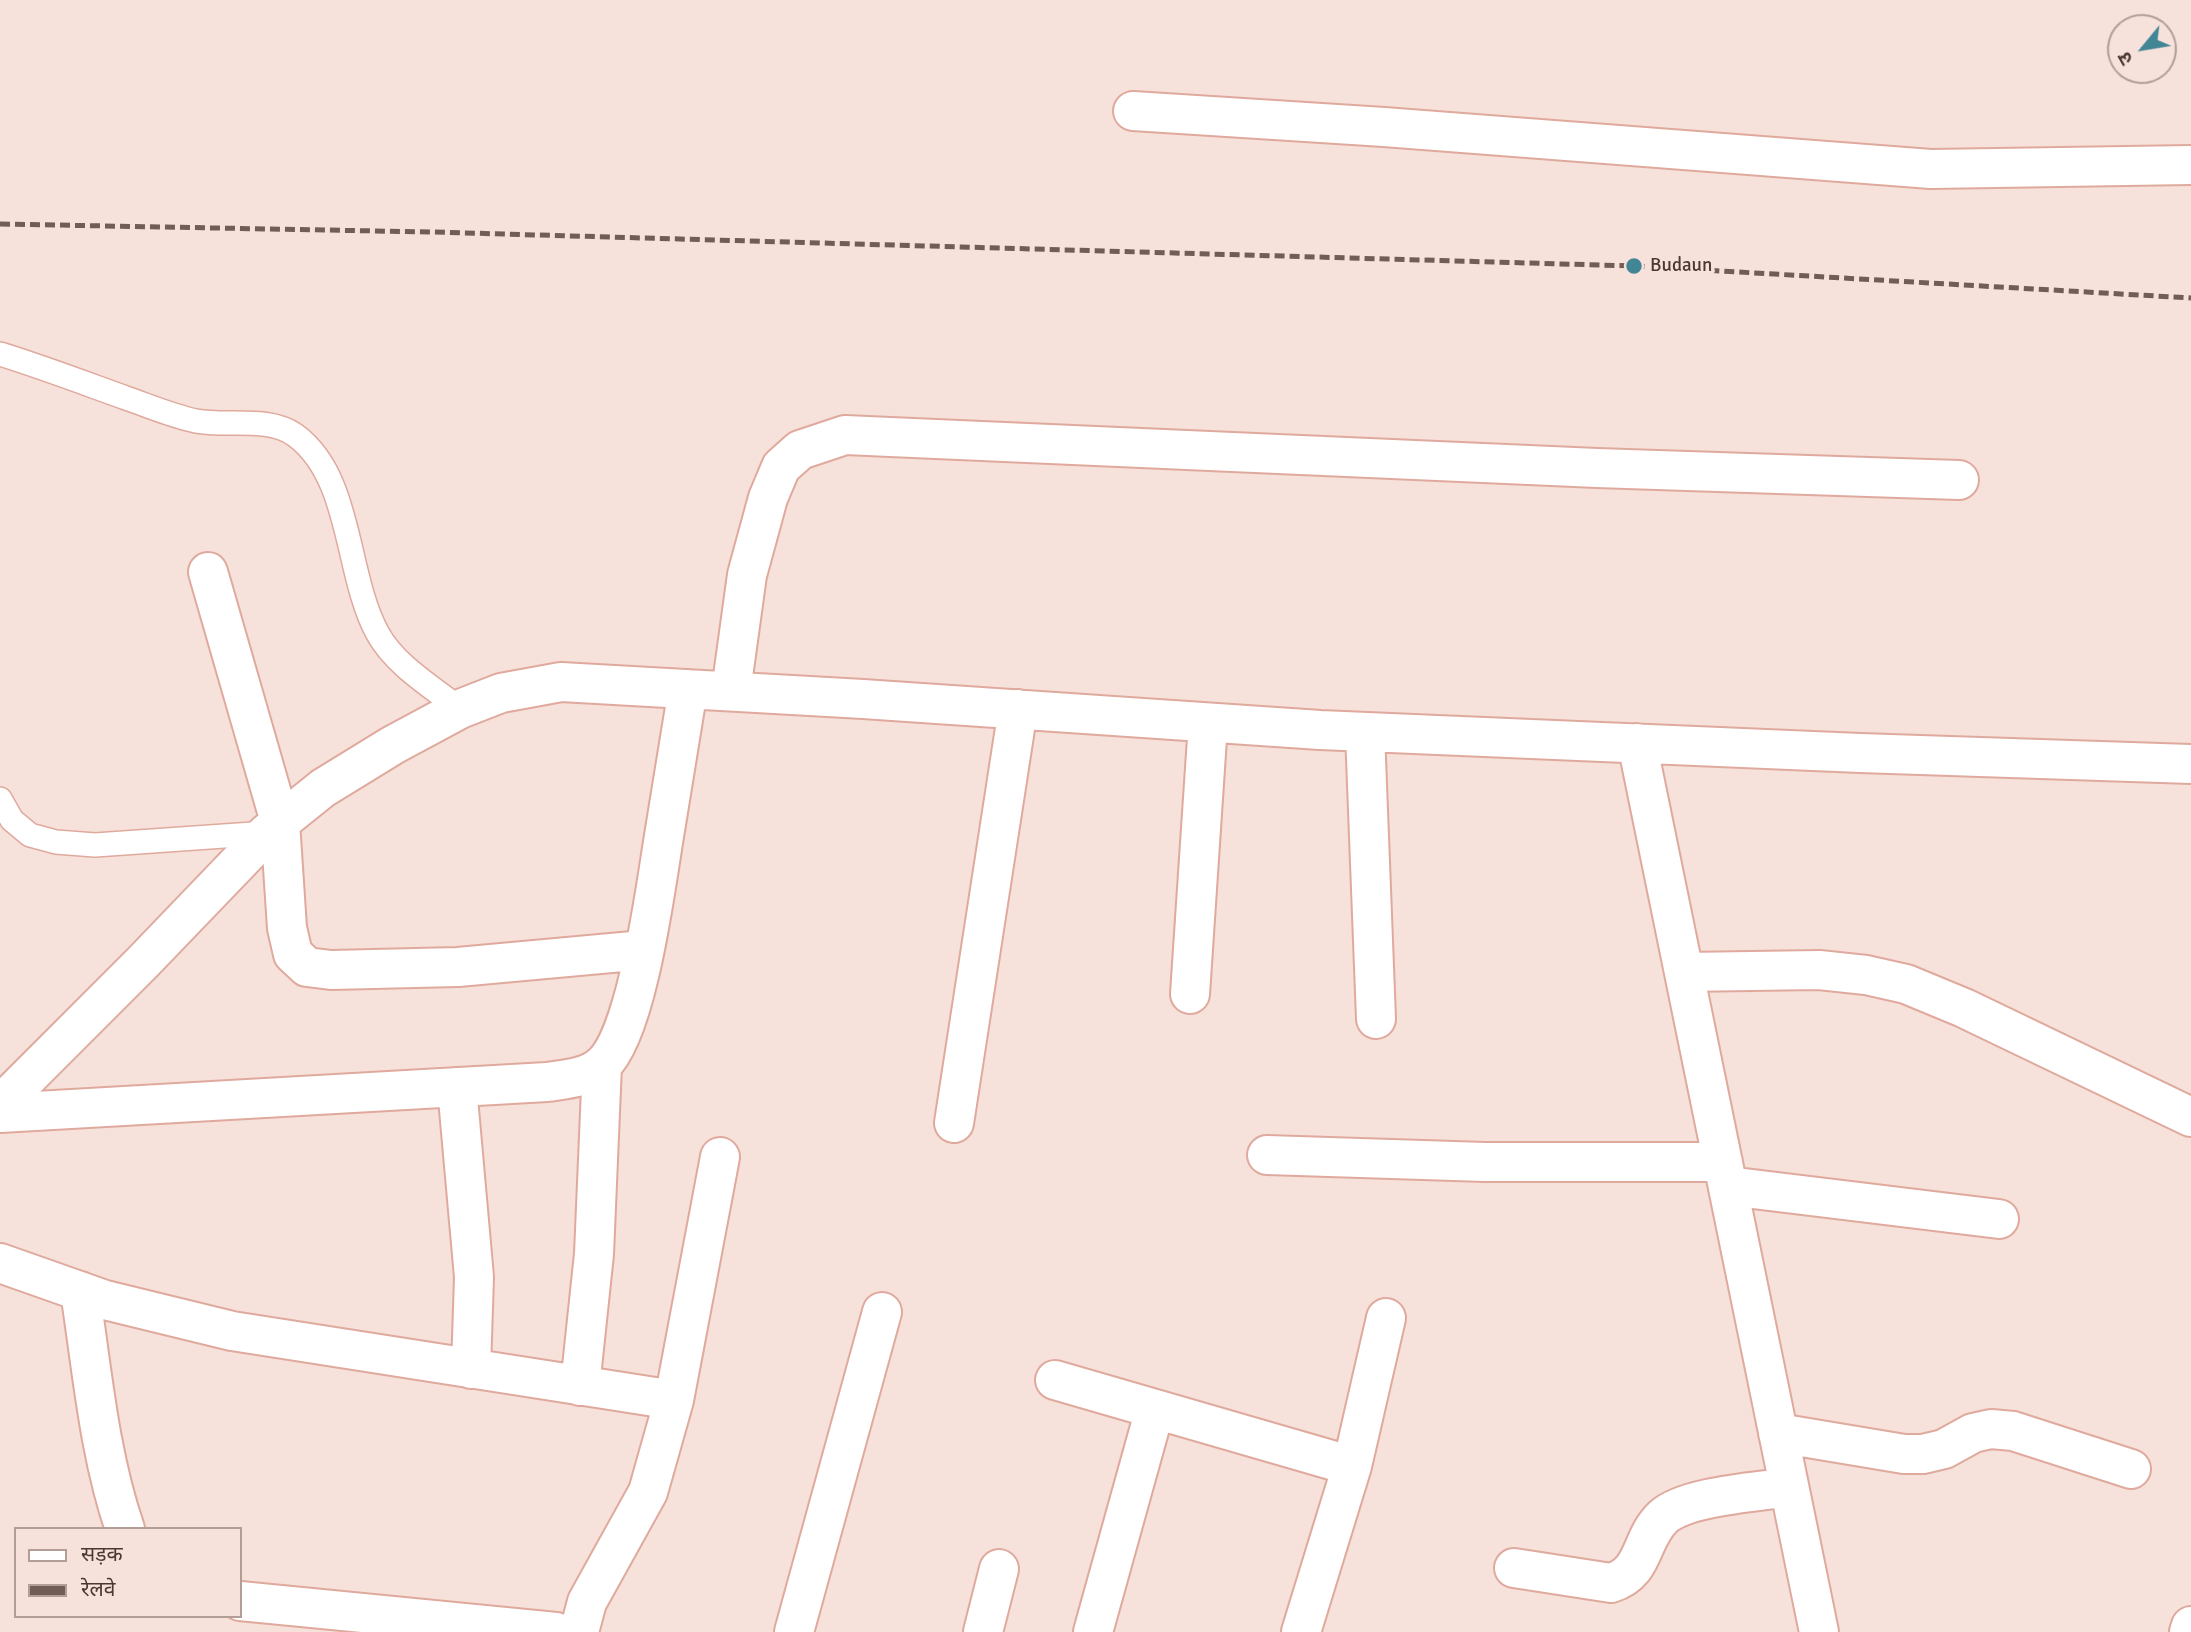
<!DOCTYPE html>
<meta charset="utf-8">
<style>
body{margin:0}
#map{position:relative;width:2191px;height:1632px;overflow:hidden;background:#f7e1db;font-family:Signika,"Noto Sans Devanagari",sans-serif}
canvas{display:block}
.legend{position:absolute;left:14px;top:1527px;width:228px;height:91px;box-sizing:border-box;background:#f7e1db;border:2px solid #b39d97;margin:0;padding:9px 12px;list-style:none;font-size:21px;color:#4c3731}
.legend li{display:flex;align-items:center;gap:14px;height:35px}
.legend b{width:35px;border:2px solid #b39d97}
.north{position:absolute;left:2107px;top:14px;width:70px;height:70px;box-sizing:border-box;background:#f7e1db;border:2px solid #b39d97;border-radius:50%;rotate:240deg;font-size:19px;font-weight:700;line-height:28px;text-align:center;color:#4c3731}
.north::after{content:'';display:block;margin:auto;width:24px;height:32px;background:#428695;clip-path:polygon(50% 0,100% 100%,50% 72%,0 100%)}
</style>
<div id="map">
<canvas width="2191" height="1632"></canvas>
<ul class="legend">
<li><b style="height:9px;background:#fff"></b>सड़क</li>
<li><b style="height:9px;background:#715c56"></b>रेलवे</li>
</ul>
<div class="north">उ</div>
</div>
<script>
const c = document.querySelector('canvas').getContext('2d');
c.lineJoin = 'round';
function trace(path, color, width, dash) { c.strokeStyle = color; c.lineWidth = width; c.lineCap = dash ? 'butt' : 'round'; c.setLineDash(dash || []); c.stroke(path); }
function write(font, color, halo, rows, align = 'center') {
  c.font = font + ' Signika,sans-serif'; c.lineWidth = 7; c.setLineDash([]); c.textBaseline = 'middle'; c.strokeStyle = halo; c.fillStyle = color; for (const [text, x, y, turn = 0] of rows) {
    c.save(); c.translate(x, y); c.rotate((+turn || 0) * Math.PI / 180); c.textAlign = isNaN(turn) ? turn : align; if (halo) c.strokeText(text, 0, 0); c.fillText(text, 0, 0); c.restore();
  }
}
const lane = new Path2D(`
 M0,354c42,13 84,29 126,44 23,8 46,18 70,23 31,6 72,-5 99,14 58,42 50,140 83,199 17,31 54,53 82,75
 M0,799l12,21 18,15 26,7 39,3 172,-12`);
const street = new Path2D(`
 M1133,111l251,16 547,42 260,-4
 M208,572l72,250 7,106 6,26 14,13 24,3 127,-3 186,-17
 M731,691l16,-116 21,-77 13,-31 19,-17 45,-15 752,33 362,12
 M1365,732l11,287
 M1637,743l182,889
 M1684,972l135,-2 47,5 40,9 58,24 227,109
 M1190,994l18,-271
 M457,1087l17,190 -3,92
 M0,1105l143,-143 124,-129 56,-45 70,-43 67,-36 41,-16 60,-11 302,17 457,31 540,23 331,11
 M0,1113l547,-31c20,-3 40,-4 55,-17 35,-30 54,-180 62,-229 8,-49 16,-98 24,-147
 M954,1123l64,-414
 M1267,1155l218,7h238
 M1728,1186l271,33
 M0,1263l105,37 127,31 442,69
 M80,1291c12,78 19,163 45,238
 M1055,1380l297,86
 M580,1386l14,-132 8,-189
 M1778,1433l126,21h19l21,-5 29,-16 18,-4 22,2 118,38
 M1514,1568l97,15c35,-11 28,-43 52,-66 23,-21 95,-25 126,-30
 M240,1601l316,31
 M579,1632l8,-30 61,-110 26,-92 46,-243
 M794,1632l88,-320
 M983,1632l16,-63
 M1093,1632l62,-223
 M1301,1632l51,-166 34,-148
 M2189,1632l2,-6`);
trace(lane, '#dfaa9d', 26);
trace(street, '#dfaa9d', 42);
trace(lane, '#fff', 23);
trace(street, '#fff', 38);
trace(new Path2D(`
 M0,224l432,8 1202,34 557,32`), '#715c56', 5, [10, 5]);
for (const [x, y, r, color] of [
 [1634,266,9,"#428695"]
]) { const dot = new Path2D(); dot.arc(x, y, r, 0, 2 * Math.PI); c.fillStyle = color; c.fill(dot); trace(dot, '#f7e1db', 2.5); }
write('19px', '#4c3731', '#f7e1db', [
 ["Budaun",1650,266]
], 'left');
</script>
